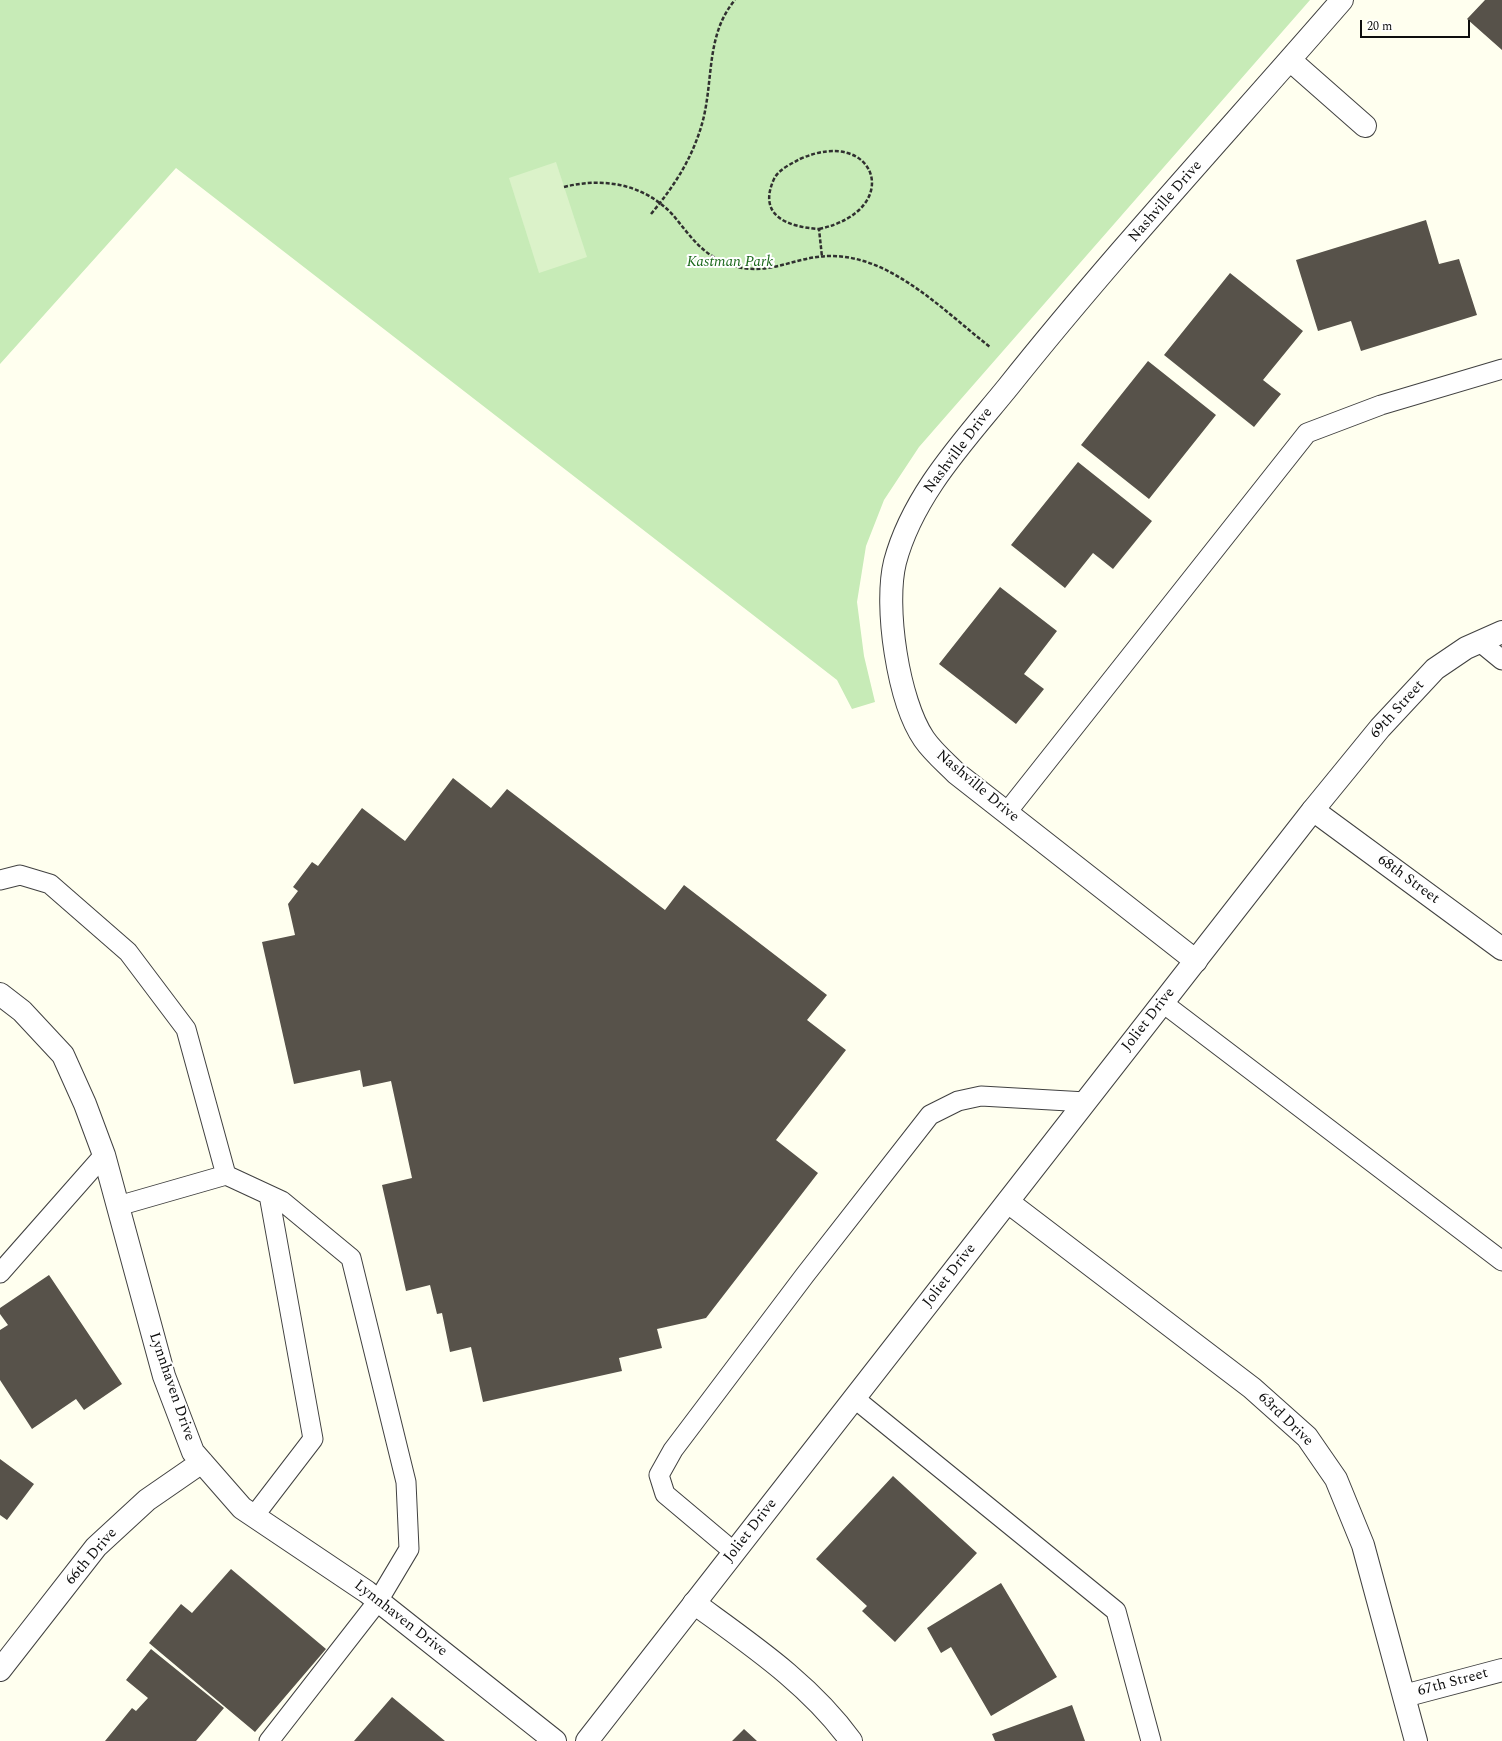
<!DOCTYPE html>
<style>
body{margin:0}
#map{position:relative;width:1502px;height:1741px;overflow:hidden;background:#ffffef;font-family:Spectral,serif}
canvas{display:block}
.scale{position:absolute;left:1360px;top:20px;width:110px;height:18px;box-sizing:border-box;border:2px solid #0e0e0e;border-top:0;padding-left:5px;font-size:12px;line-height:14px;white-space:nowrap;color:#0e0e0e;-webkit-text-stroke:3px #fff;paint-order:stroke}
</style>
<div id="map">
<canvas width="1502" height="1741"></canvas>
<div class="scale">20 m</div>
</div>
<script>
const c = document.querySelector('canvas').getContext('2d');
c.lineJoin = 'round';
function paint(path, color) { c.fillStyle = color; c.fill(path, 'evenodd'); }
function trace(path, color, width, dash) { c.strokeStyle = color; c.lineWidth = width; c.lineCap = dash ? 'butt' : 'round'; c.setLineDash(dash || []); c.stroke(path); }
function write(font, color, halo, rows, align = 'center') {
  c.font = font + ' Spectral,serif'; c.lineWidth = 4; c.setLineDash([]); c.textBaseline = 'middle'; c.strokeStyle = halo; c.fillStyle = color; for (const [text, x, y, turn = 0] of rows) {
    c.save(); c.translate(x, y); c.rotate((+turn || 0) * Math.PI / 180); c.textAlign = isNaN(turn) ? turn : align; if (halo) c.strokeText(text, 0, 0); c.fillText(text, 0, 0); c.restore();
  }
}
paint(new Path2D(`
 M0,0h1310l-391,447 -35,53 -18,46 -9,56 7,54 11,46 -23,7 -15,-29 -661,-512 -176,196z`), '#c7ebb7');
paint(new Path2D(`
 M556,162l31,95 -48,16 -30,-95z`), '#dbf2c9');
paint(new Path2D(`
 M1485,0h17v50l-35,-31z
 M1426,220l13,44 20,-5 18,56 -116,36 -10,-30 -33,10 -22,-71z
 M1230,273l73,58 -40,49 18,14 -27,33 -90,-72z
 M1148,361l68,54 -67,84 -68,-54z
 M1078,462l74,59 -39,48 -20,-16 -28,35 -54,-43z
 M1000,587l57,44 -33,43 20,15 -28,35 -77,-60z
 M453,778l38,30 16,-19 158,121 19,-25 143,110 -20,25 39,30 -70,90 42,33 -112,145 -49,11 5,19 -43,10 3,13 -139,31 -12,-55 -21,5 -8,-39 -5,1 -7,-29 -24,6 -24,-106 30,-7 -21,-97 -28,6 -3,-17 -66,14 -32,-142 33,-7 -7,-31 10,-13 -5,-4 19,-25 6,4 44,-58 43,33z
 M49,1275l73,109 -38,26 -8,-11 -44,30 -32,-49v-50l8,-5 -8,-11v-6z
 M0,1459l34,25 -27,36 -7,-5z
 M893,1476l84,77 -82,89 -33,-31 5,-5 -51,-47z
 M231,1569l95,80 -71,83 -106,-89 32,-39 11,9z
 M1001,1583l56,94 -66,39 -40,-69 -10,6 -14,-25z
 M151,1649l73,59 -28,33h-91l27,-33 4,3 12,-13 -22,-18z
 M392,1697l53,44h-91z
 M1072,1705l13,36h-90l-3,-7z
 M744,1729l13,12h-25z`), '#57524a');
const service = new Path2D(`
 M1480,642l22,18
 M1007,812l300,-379 74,-28 121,-36
 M0,880l20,-5 30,9 78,68 58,77 40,146 -108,31
 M1163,1003l339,258
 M226,1175l56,26 69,57 55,224 3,67 -31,52 -109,140
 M0,1273l104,-118
 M854,1398l262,213 35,130
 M254,1516l59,-77 -44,-244
 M734,1552l-69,-58 -6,-19 14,-25 132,-175 125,-160 28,-14 23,-5 105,6`);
const minor = new Path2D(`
 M1290,60l75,66
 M1313,810l189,139
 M1196,961l-240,-188c-11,-11 -23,-21 -32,-34 -26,-38 -40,-133 -29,-177 18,-68 70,-122 113,-175 106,-133 223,-259 334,-387
 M0,994l22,17 41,44 22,49 19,51 60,221 29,76 49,56 125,84 188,149
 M1008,1202l244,186 55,49 29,42 27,66 53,196
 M694,1603c56,41 116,81 157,138
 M0,1670l96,-123 51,-47 55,-38
 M1404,1696l98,-26`);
const tertiary = new Path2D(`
 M587,1741l726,-931 67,-82 55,-59 31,-21 36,-16`);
trace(service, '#414141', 21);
trace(minor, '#414141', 24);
trace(tertiary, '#414141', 24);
trace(new Path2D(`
 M564,187c40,-10 80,-3 109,28 15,18 27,37 50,47 43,19 70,-7 110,-6 60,1 112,56 157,91
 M651,214c25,-30 44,-60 53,-98 9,-40 3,-83 31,-116
 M819,229c87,-19 57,-104 -19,-70 -9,5 -21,10 -26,20 -17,37 14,48 45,50l3,28`), '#303030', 2.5, [4, 2]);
trace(service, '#fff', 19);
trace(minor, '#fff', 22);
trace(tertiary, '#fff', 22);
write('15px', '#0e0e0e', '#fff', [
 ["Nashville Drive",1166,202,-49],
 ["Nashville Drive",959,451,-53],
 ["69th Street",1398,710,-48],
 ["Nashville Drive",977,787,40],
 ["68th Street",1408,880,36],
 ["Joliet Drive",1149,1020,-52],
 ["Joliet Drive",950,1276,-52],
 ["Lynnhaven Drive",171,1387,71],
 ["63rd Drive",1285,1420,44],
 ["Joliet Drive",751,1531,-52],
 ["66th Drive",92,1557,-49],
 ["Lynnhaven Drive",400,1619,38],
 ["67th Street",1453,1683,-15]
]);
write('italic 15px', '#1b691b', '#fff', [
 ["Kastman Park",730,263]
]);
</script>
